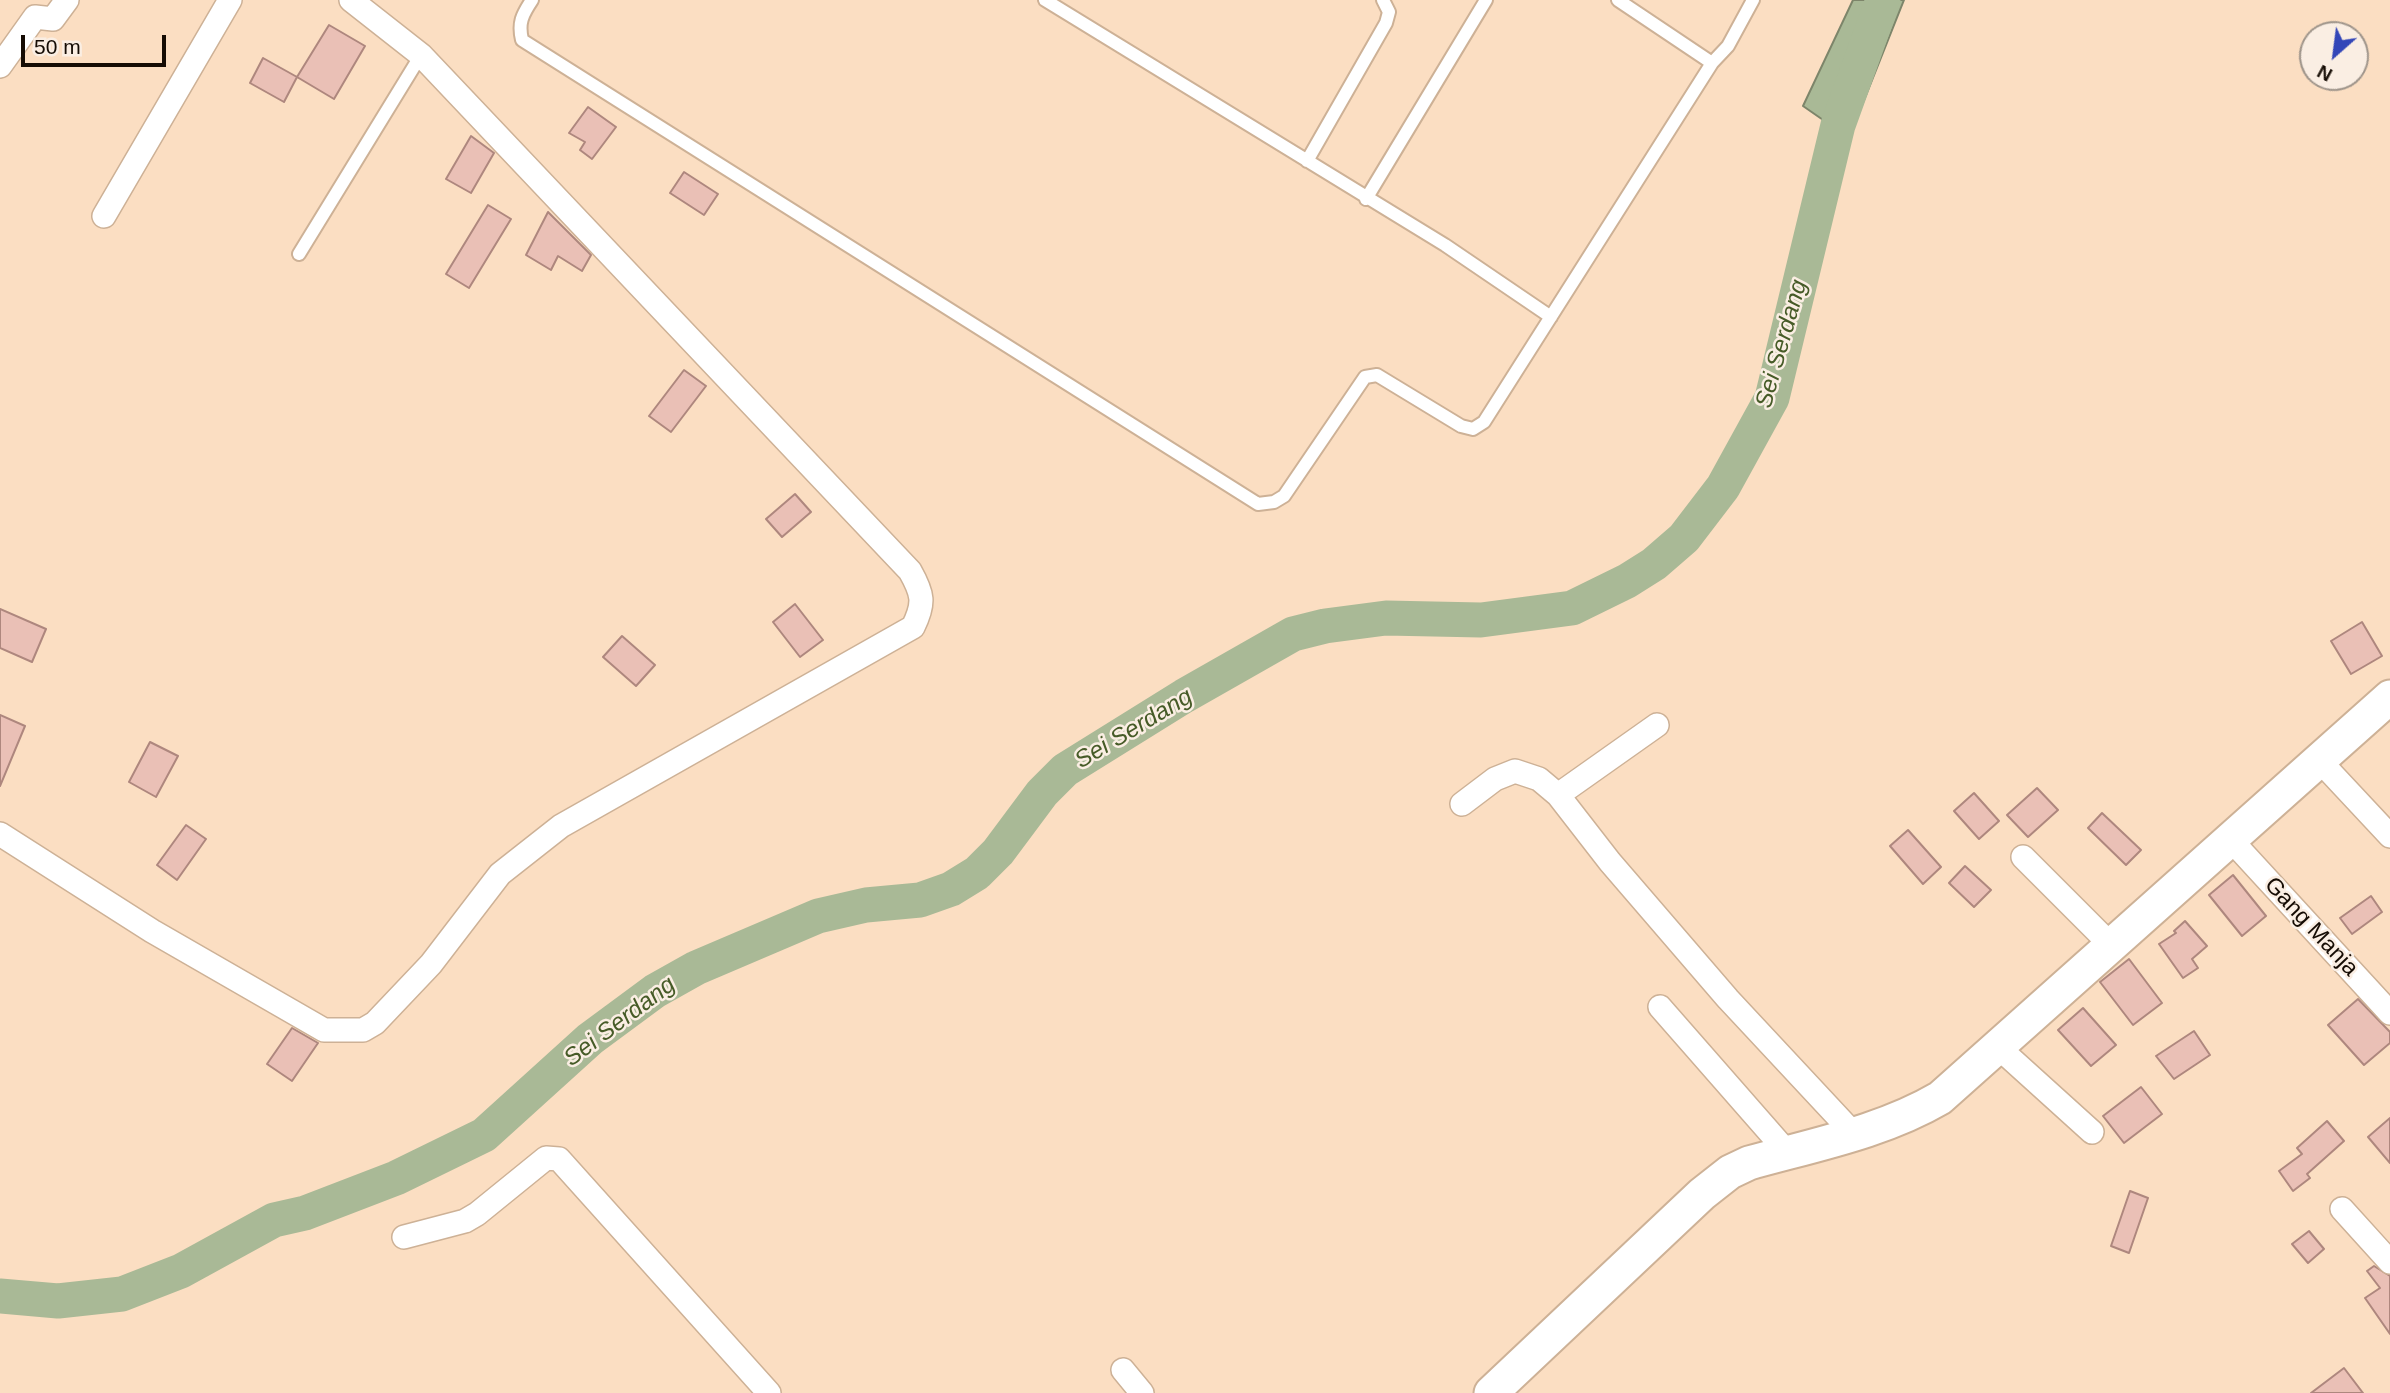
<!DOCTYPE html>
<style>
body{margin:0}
#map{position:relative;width:2390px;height:1393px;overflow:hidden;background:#fbdec2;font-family:Arial,sans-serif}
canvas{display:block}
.north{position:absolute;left:2299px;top:21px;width:70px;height:70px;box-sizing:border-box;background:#faeee3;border:2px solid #9e948a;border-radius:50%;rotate:208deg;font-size:19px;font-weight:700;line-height:28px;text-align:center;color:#150c04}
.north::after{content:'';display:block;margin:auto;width:24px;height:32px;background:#3346b8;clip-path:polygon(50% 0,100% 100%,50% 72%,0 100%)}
.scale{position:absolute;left:21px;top:35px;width:145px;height:32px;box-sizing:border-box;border:4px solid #150c04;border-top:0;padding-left:9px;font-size:21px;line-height:24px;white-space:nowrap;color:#150c04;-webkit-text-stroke:5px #faeee3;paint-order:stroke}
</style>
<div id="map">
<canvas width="2390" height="1393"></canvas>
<div class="north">N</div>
<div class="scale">50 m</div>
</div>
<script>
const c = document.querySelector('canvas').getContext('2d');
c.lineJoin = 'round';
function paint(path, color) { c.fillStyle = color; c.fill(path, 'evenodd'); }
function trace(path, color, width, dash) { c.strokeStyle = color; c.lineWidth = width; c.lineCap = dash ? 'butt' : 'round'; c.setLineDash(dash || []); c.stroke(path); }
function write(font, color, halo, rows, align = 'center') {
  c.font = font + ' Arial,sans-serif'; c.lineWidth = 5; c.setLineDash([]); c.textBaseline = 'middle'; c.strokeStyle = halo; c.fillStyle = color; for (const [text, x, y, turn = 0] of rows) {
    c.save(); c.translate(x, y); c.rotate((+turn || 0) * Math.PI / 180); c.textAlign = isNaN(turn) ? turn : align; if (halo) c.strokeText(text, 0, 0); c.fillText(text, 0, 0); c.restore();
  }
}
const water = new Path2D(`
 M1853,0h51l-55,138 -46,-32z`);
paint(water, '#a9b996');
trace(water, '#7d856a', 2);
trace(new Path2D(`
 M0,1296l58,5 64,-7 59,-23 93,-51 31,-7 91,-35 88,-43 106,-96 65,-48 41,-23 122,-52 48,-11 54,-5 31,-11 26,-16 21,-21 44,-59 23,-23 119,-74 109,-62 32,-8 61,-8 95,2 91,-12 55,-27 27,-17 30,-26 39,-51 49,-89 66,-273 45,-125`), '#a9b996', 35);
const building = new Path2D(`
 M329,25l36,21 -31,53 -37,-22z
 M263,58l34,19 -13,25 -34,-19z
 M588,107l28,20 -24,32 -12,-9 5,-8 -16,-9z
 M471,136l23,17 -23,40 -25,-14z
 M684,172l34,22 -14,21 -34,-22z
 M488,205l23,14 -42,69 -23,-14z
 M548,212l43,43 -9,16 -24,-15 -7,14 -25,-15z
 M684,370l22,16 -35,46 -22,-16z
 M795,494l16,18 -29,25 -16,-18z
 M795,604l28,36 -23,17 -27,-35z
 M0,609l46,20 -14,33 -32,-14z
 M2362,622l20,34 -31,18 -20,-33z
 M622,636l33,29 -19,21 -33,-29z
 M0,715l25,11 -25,60z
 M150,742l28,14 -22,41 -27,-15z
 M2037,788l21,22 -30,27 -21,-22z
 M1974,793l25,28 -20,18 -25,-28z
 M2102,813l39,37 -15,15 -38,-37z
 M186,825l20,14 -29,41 -20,-15z
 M1908,830l33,37 -18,17 -33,-38z
 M1965,866l26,24 -17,17 -25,-24z
 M2233,875l33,41 -24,20 -33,-41z
 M2371,896l11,16 -30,22 -12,-16z
 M2185,921l22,25 -15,13 6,9 -15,10 -24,-34 17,-11 -2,-2z
 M2129,959l33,44 -29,22 -33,-43z
 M2358,999l32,33v11l-26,22 -36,-40z
 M2083,1008l33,37 -25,21 -33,-36z
 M292,1028l26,15 -26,38 -25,-17z
 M2194,1031l16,24 -36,24 -18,-23z
 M2141,1087l21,27 -38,29 -21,-27z
 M2390,1118v45l-22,-26z
 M2327,1121l17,20 -37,33 3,4 -17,13 -14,-20 23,-17 -5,-6z
 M2130,1191l18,7 -19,55 -18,-7z
 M2309,1231l15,18 -16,14 -16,-19z
 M2374,1266l16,10v58l-25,-36 15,-10 -13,-17z
 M2344,1368l19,25h-52z`);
paint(building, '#eac0b6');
trace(building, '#ae877e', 2);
const lane = new Path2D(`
 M532,0c-10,15 -14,23 -10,40l736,464 16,-2 10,-6 81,-119 12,-2 84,51 12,3 11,-7 228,-359 16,-17 25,-46
 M1045,0l400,245 106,72
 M1618,0l94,63
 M1307,161l79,-138 3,-11 -6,-12
 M1366,199l120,-199
 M299,254l122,-199`);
const street = new Path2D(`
 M0,66l35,-49 18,2 14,-19
 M104,216l126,-216
 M2319,760l71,76
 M1558,795l99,-70
 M1462,804l33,-25 20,-8 24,8 19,16 52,67 118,137 125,134
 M0,834l152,97 172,99h39l12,-7 56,-59 69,-90 61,-48 352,-199c12,-24 10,-33 -3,-56l-489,-516 -70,-55
 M2232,841l158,172
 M2023,857l88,88
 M1660,1007l127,145
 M1998,1047l94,85
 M2342,1209l48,53
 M404,1237l61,-16 12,-7 69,-56 13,1 210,234
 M1123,1370l19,23`);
const secondary = new Path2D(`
 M1491,1393l211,-199 28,-22 19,-9c64,-18 133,-31 191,-65l450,-401`);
trace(lane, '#cdb196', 16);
trace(street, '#cdb196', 26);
trace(secondary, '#cdb196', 37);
trace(lane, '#fff', 12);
trace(street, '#fff', 23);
trace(secondary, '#fff', 33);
write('23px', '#150c04', '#faeee3', [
 ["Gang Manja",2311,927,47]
]);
write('italic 24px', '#465b27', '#faeee3', [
 ["Sei Serdang",1782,344,-74],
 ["Sei Serdang",1134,729,-31],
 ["Sei Serdang",620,1022,-37]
]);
</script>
